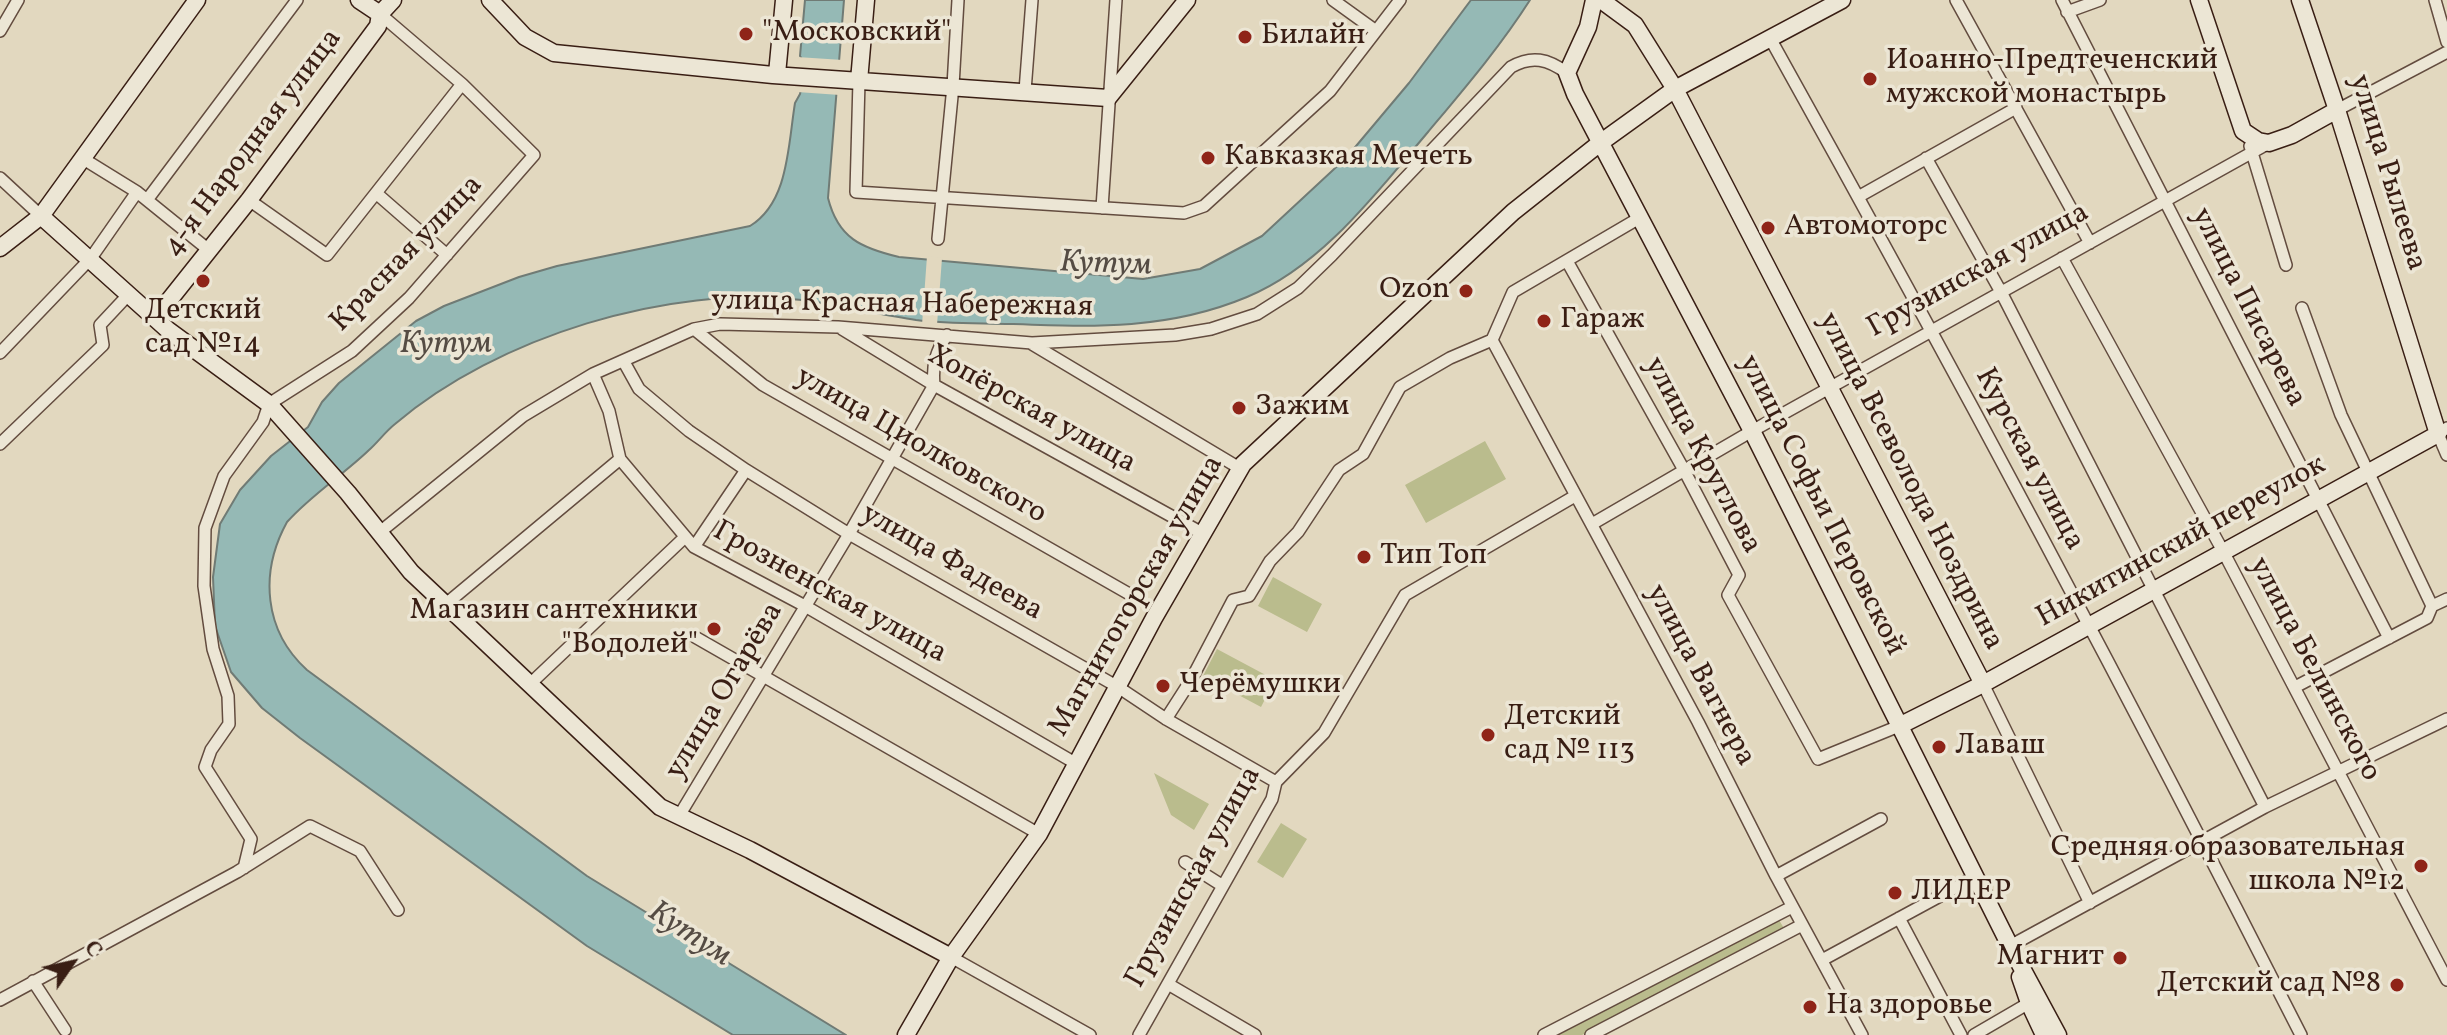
<!DOCTYPE html>
<meta charset="utf-8">
<style>
body{margin:0}
#map{position:relative;width:2447px;height:1035px;overflow:hidden;background:#e2d8bf;font-family:Vollkorn,serif}
canvas{display:block}
.north{position:absolute;left:32px;top:923px;width:80px;height:80px;-webkit-text-stroke:6px #ece6d5;paint-order:stroke;rotate:56deg;font-size:22px;font-weight:700;line-height:32px;text-align:center;color:#391e14}
.north::after{content:'';display:block;margin:auto;width:28px;height:36px;background:#391e14;clip-path:polygon(50% 0,100% 100%,50% 72%,0 100%)}
</style>
<div id="map">
<canvas width="2447" height="1035"></canvas>
<div class="north">С</div>
</div>
<script>
const c = document.querySelector('canvas').getContext('2d');
c.lineJoin = 'round';
function paint(path, color) { c.fillStyle = color; c.fill(path, 'evenodd'); }
function trace(path, color, width, dash) { c.strokeStyle = color; c.lineWidth = width; c.lineCap = dash ? 'butt' : 'round'; c.setLineDash(dash || []); c.stroke(path); }
function write(font, color, halo, rows, align = 'center') {
  c.font = font + ' Vollkorn,serif'; c.lineWidth = 7; c.setLineDash([]); c.textBaseline = 'middle'; c.strokeStyle = halo; c.fillStyle = color; for (const [text, x, y, turn = 0] of rows) {
    c.save(); c.translate(x, y); c.rotate((+turn || 0) * Math.PI / 180); c.textAlign = isNaN(turn) ? turn : align; if (halo) c.strokeText(text, 0, 0); c.fillText(text, 0, 0); c.restore();
  }
}
paint(new Path2D(`
 M1485,441l21,38 -80,44 -21,-38z
 M1273,577l49,27 -15,28 -49,-26z
 M1217,649l58,31 -14,27 -58,-31z
 M1154,773l55,31 -15,26 -23,-15z
 M1281,823l26,16 -24,39 -26,-16z
 M1779,920l6,10 -203,105h-26z`), '#babc8d');
const water = new Path2D(`
 M805,0h39l-16,198c10,40 33,50 71,59l244,22 57,-10 62,-33 84,-78 63,-75 62,-83h59c-30,47 -66,89 -102,132 -51,60 -106,134 -181,165 -79,33 -153,30 -236,27 -31,-1 -64,0 -95,-4 -38,-6 -76,-15 -114,-20 -133,-16 -305,37 -407,124 -10,8 -17,18 -26,26 -26,25 -58,45 -82,72 -28,51 -23,109 20,148l280,206 259,159h-113l-146,-89 -287,-208 -38,-30 -31,-36 -16,-46 -2,-49 7,-53 20,-34 31,-34 37,-29 14,-25 17,-19 77,-62 28,-15 75,-29 38,-11 193,-40c39,-24 38,-81 45,-123l5,-9 6,-29 -6,-9z`);
paint(water, '#95b9b5');
trace(water, '#707b75', 2);
paint(new Path2D(`
 M797,57l46,3 -3,35 -43,-3 5,-27z
 M927,256l15,2 -5,67h-15z`), '#e2d8bf');
const street = new Path2D(`
 M1333,0l43,31
 M1956,0l134,243
 M2062,0l327,638
 M2435,0l12,42
 M2067,12l33,-12
 M0,31l18,-31
 M1771,40c183,328 360,660 530,995
 M859,81l-3,111 328,21 20,-7 126,-115 70,-91
 M1025,91l7,-91
 M2337,110l110,-58
 M2250,146l36,119
 M82,158l55,34 73,59
 M1926,158l75,134 264,515
 M0,178l41,38
 M376,193l71,62
 M1858,197l158,-89
 M147,200l150,-200
 M249,200l78,55 135,-171
 M1102,208l14,-208
 M938,239l15,-153 5,-86
 M2062,258l162,295 223,427
 M1567,261l117,209 55,105 -11,20 90,164 81,-33
 M2302,308l39,107 91,191
 M694,329l69,56 368,210
 M842,329l92,56 268,148
 M1492,340l206,382 78,154 86,159
 M1032,344l209,125
 M0,353l91,-95 46,-66
 M624,362l15,27 50,42 57,39 103,64 269,153 48,32 110,63
 M593,374l16,37 11,48 74,88 111,59 270,157
 M934,385c-2,-20 2,-34 13,-50
 M2447,428l-9,6 9,21
 M0,444l103,-99 -3,-20 29,-31
 M1592,524l160,-93 517,-288
 M380,532l143,-116 70,-42 101,-45 26,-5 118,3 194,16 143,-8 36,-6 46,-15 41,-26 34,-33 179,-188c21,-12 37,-8 56,6
 M694,547l52,-77
 M446,604l174,-145
 M695,637l344,197
 M530,684l154,-146
 M1983,684l107,219
 M2295,687l132,-69 5,-12 15,-7
 M1166,719l25,-39 42,-80 16,-4 21,-35 28,-29 41,-62 24,-16 37,-67 50,-29 42,-18 21,-48 128,-75
 M679,816l170,-282 85,-149
 M1185,862l38,24
 M244,868l7,-29 -46,-72 6,-17 18,-26 -1,-28 -15,-47 -9,-63 1,-58 19,-52 39,-54 6,-18 83,-53 57,-53 125,-143 -72,-71 -82,-70
 M1776,876l105,-57
 M1899,918l62,117
 M2010,946l255,-139 182,-88
 M951,957l139,78
 M1822,960l153,-83
 M33,981l32,49
 M1168,984l87,51
 M0,1000l237,-128 73,-46 50,25 38,59
 M1139,1035l133,-236 4,-17 48,-49 81,-138 170,-99
 M1544,1035l248,-128
 M1591,1035l211,-110
 M1974,1035l55,-32`);
const secondary = new Path2D(`
 M359,0l21,14
 M490,0l35,37 29,16 219,22 335,23 79,-98
 M1594,0l-6,27 -21,46 8,21 177,337 258,515 48,89
 M1601,0l34,25 40,64 308,595
 M2199,0l44,131 15,10 11,2 23,-8 45,-25
 M777,74l7,-74
 M859,81l7,-81
 M41,216l127,114 101,74 79,89 63,79 249,235 90,43 201,107
 M0,248l41,-32 156,-216
 M155,318l94,-118 129,-174 2,-12 13,-14
 M1899,726l84,-42 455,-250 -101,-324 -37,-110
 M2020,977l9,26 15,32
 M906,1035l45,-78 88,-123 115,-216 89,-154 270,-252 87,-69 75,-54 167,-89`);
trace(street, '#634c3f', 14);
trace(secondary, '#391e14', 19);
trace(street, '#ece6d5', 11);
trace(secondary, '#ece6d5', 16);
for (const [x, y, r, color] of [
 [746,34,8,"#8f2418"],
 [1245,37,8,"#8f2418"],
 [1870,79,8,"#8f2418"],
 [1208,158,8,"#8f2418"],
 [1768,228,8,"#8f2418"],
 [203,281,8,"#8f2418"],
 [1466,291,8,"#8f2418"],
 [1544,321,8,"#8f2418"],
 [1239,408,8,"#8f2418"],
 [1364,557,8,"#8f2418"],
 [714,629,8,"#8f2418"],
 [1163,686,8,"#8f2418"],
 [1488,735,8,"#8f2418"],
 [1939,747,8,"#8f2418"],
 [2421,866,8,"#8f2418"],
 [1895,893,8,"#8f2418"],
 [2120,958,8,"#8f2418"],
 [2397,985,8,"#8f2418"],
 [1810,1007,8,"#8f2418"]
]) { const dot = new Path2D(); dot.arc(x, y, r, 0, 2 * Math.PI); c.fillStyle = color; c.fill(dot); trace(dot, '#ece6d5', 3); }
write('30px', '#391e14', '#ece6d5', [
 ["\"Московский\"",762,34],
 ["Билайн",1261,37],
 ["Иоанно-Предтеченский",1886,62],
 ["мужской монастырь",1886,96],
 ["Кавказкая Мечеть",1224,158],
 ["Автомоторс",1784,228],
 ["Ozon",1450,291,"right"],
 ["Детский",203,312,"center"],
 ["сад №14",203,346,"center"],
 ["Гараж",1560,321],
 ["Зажим",1255,408],
 ["Тип Топ",1380,557],
 ["Магазин сантехники",698,612,"right"],
 ["\"Водолей\"",698,646,"right"],
 ["Черёмушки",1179,686],
 ["Детский",1504,718],
 ["сад № 113",1504,752],
 ["Лаваш",1955,747],
 ["Средняя образовательная",2405,849,"right"],
 ["школа №12",2405,883,"right"],
 ["ЛИДЕР",1911,893],
 ["Магнит",2104,958,"right"],
 ["Детский сад №8",2381,985,"right"],
 ["На здоровье",1826,1007]
], 'left');
write('30px', '#391e14', '#ece6d5', [
 ["4-я Народная улица",254,144,-53],
 ["улица Рылеева",2386,173,73],
 ["Красная улица",408,255,-46],
 ["Грузинская улица",1979,272,-29],
 ["улица Красная Набережная",902,306,1],
 ["улица Писарева",2247,308,63],
 ["Хопёрская улица",1031,411,29],
 ["улица Циолковского",920,447,30],
 ["улица Круглова",1701,456,62],
 ["Курская улица",2028,460,62],
 ["улица Всеволода Ноздрина",1909,482,63],
 ["улица Софьи Перовской",1820,506,63],
 ["Никитинский переулок",2182,543,-29],
 ["улица Фадеева",951,564,30],
 ["Грозненская улица",829,594,29],
 ["Магнитогорская улица",1138,597,-60],
 ["улица Белинского",2313,670,62],
 ["улица Вагнера",1699,676,62],
 ["улица Огарёва",726,692,-59],
 ["Грузинская улица",1195,878,-61]
]);
write('italic 32px', '#554c44', '#ece6d5', [
 ["Кутум",1106,266,2],
 ["Кутум",446,346],
 ["Кутум",689,936,33]
]);
</script>
